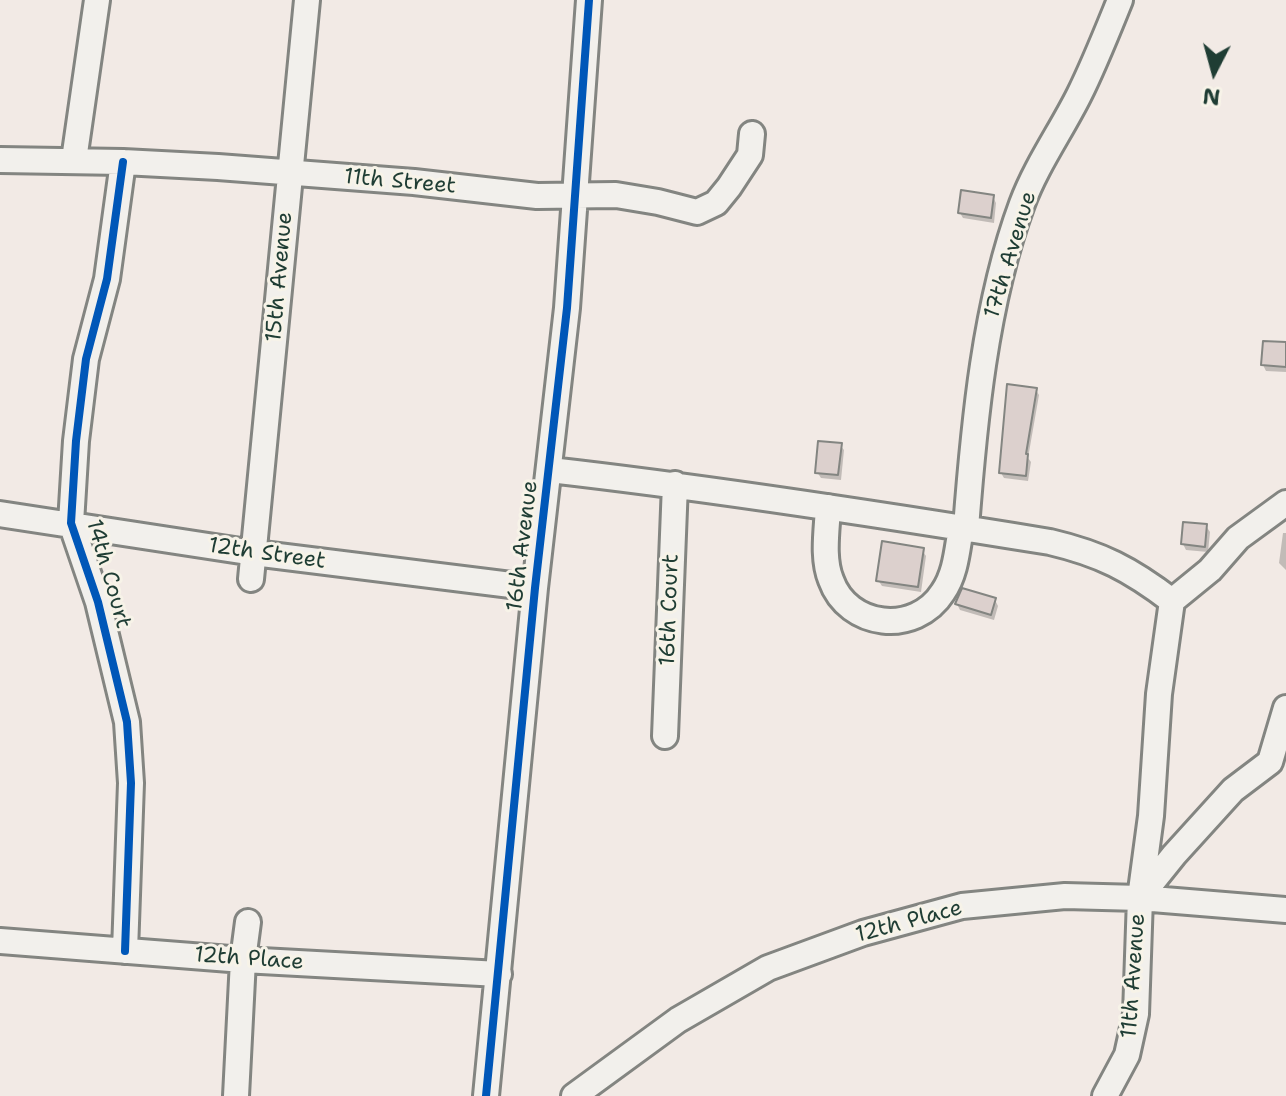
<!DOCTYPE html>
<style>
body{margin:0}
#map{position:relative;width:1286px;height:1096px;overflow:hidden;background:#f2eae5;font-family:"Shantell Sans",sans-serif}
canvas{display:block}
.north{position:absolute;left:1174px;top:32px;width:80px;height:80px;-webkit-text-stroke:6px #f7f3e8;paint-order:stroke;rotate:186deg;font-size:22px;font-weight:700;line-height:32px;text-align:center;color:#1f3d34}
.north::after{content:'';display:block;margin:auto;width:28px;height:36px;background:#1f3d34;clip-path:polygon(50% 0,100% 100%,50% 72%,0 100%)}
</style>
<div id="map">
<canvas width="1286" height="1096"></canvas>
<div class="north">N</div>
</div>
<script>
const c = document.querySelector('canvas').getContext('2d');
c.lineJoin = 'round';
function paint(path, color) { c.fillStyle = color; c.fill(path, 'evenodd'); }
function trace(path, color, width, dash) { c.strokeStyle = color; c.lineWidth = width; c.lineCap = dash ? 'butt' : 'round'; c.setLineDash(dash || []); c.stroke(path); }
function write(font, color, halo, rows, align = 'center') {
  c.font = font + ' "Shantell Sans",sans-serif'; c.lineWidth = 6; c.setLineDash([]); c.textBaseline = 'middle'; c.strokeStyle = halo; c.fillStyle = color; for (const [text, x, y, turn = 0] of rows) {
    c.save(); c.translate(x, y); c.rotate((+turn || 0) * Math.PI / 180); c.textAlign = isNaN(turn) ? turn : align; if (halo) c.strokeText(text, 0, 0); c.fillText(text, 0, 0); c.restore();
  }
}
paint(new Path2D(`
 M993,197l3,6 -2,20 -31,-5 -3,-5z
 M1286,344v28l-20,-1 -3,-6z
 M1036,390l3,5 -11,63 3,4 -3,19 -24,-3 -3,-5z
 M840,445l4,5 -3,30 -20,-2 -4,-6z
 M1206,526l4,6 -2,20 -22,-2 -3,-6z
 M1283,533h3v37l-7,-7z
 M922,550l4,6 -5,36 -39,-6 -4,-6z
 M995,600l3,6 -4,14 -34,-10 -3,-6z`), '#0003');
const building = new Path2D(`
 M961,190l33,5 -3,23 -33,-5z
 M1263,341l23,1v25l-25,-2z
 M1007,384l30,4 -11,66h2l-2,22 -27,-3z
 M818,441l24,2 -4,32 -23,-2z
 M1183,522l24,2 -2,23 -24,-3z
 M882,541l42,7 -6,39 -42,-6z
 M962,588l34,10 -5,17 -36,-11z`);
paint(building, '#dcd0cd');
trace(building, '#838581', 2);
const minor = new Path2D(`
 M0,160l123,2 95,5 196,15 123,14 79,-1 42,7 39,10 19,-9 13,-16 21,-32 2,-21
 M74,160l23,-160
 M123,162l-16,117 -21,80 -10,82 -5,82 27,79 29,120 4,61 -6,168
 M550,470c167,19 334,45 500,72 51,12 80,27 122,59
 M828,507c-1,23 -6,51 3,73 17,48 84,56 112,12 13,-19 14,-42 18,-64
 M0,514l254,39 281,35
 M966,528c8,-105 19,-224 56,-324 14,-38 39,-73 57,-109 15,-30 28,-63 41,-95
 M251,579l56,-579
 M1172,601l38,-31 28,-32 48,-35
 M665,736l10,-252
 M1141,896l33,-41 59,-65 37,-28 16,-54
 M0,941l243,19 256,14
 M236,1096l7,-136 5,-38
 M486,1096l49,-508 32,-280 22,-308
 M574,1096l104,-76 90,-52 95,-35 99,-27 103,-10 75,2 146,12
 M1105,1096l22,-41 9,-41 4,-116 11,-82 8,-122 13,-93`);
trace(minor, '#838581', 30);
trace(minor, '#f2f0ec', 24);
trace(new Path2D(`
 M123,162l-16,117 -21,80 -10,82 -5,82 27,79 29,120 4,61 -6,168
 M486,1096l49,-508 32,-280 22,-308`), '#0057b8', 8);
write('22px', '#1f3d34', '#f7f3e8', [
 ["11th Street",400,182,5],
 ["17th Avenue",1011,255,-73],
 ["15th Avenue",280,277,-85],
 ["16th Avenue",523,546,-83],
 ["12th Street",267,554,8],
 ["14th Court",108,574,74],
 ["16th Court",670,610,-88],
 ["12th Place",909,922,-15],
 ["12th Place",249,959,4],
 ["11th Avenue",1134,976,-86]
]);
</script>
